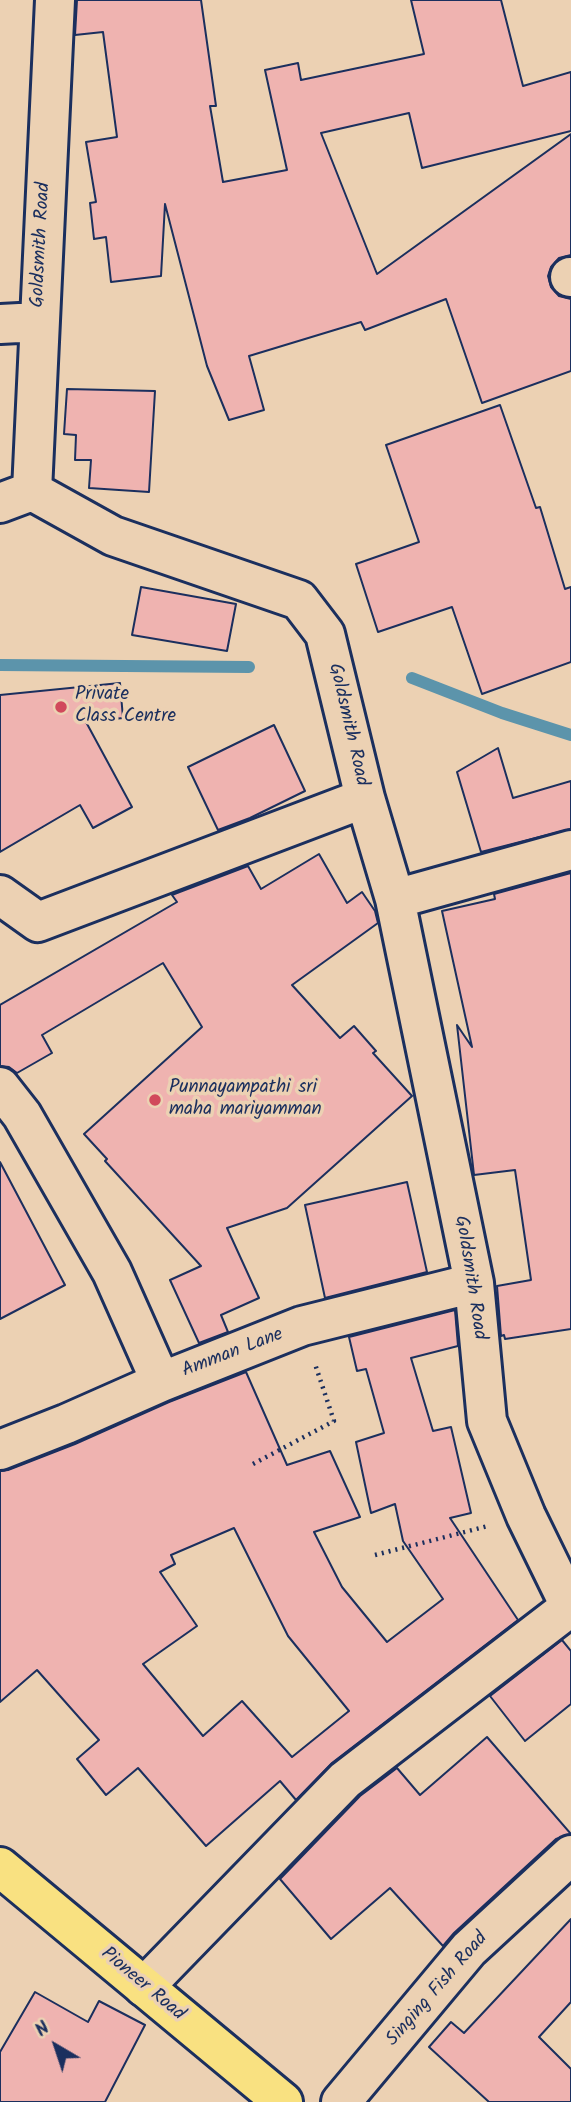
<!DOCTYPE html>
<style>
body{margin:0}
#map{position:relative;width:571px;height:2102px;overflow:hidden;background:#ecd1b3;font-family:Kalam,sans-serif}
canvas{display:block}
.north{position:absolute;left:21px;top:2011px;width:70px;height:70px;-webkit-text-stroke:5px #ecd1b3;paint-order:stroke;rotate:321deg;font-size:19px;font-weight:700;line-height:28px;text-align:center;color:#1b2f5e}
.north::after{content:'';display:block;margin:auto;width:24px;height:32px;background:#1b2f5e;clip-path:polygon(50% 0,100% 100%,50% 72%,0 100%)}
</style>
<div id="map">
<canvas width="571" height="2102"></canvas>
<div class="north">N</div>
</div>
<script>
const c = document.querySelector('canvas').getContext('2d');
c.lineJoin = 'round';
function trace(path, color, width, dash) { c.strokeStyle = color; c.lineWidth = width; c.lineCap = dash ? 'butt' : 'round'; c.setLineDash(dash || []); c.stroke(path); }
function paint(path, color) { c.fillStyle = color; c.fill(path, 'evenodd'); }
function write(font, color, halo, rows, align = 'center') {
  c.font = font + ' Kalam,sans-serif'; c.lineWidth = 7; c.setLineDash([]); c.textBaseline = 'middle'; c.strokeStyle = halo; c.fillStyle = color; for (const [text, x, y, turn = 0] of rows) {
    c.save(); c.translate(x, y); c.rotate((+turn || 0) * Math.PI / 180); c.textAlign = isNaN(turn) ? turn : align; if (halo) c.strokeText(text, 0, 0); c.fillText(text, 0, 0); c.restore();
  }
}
trace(new Path2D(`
 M0,665l249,2
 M412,678l90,35 69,22`), '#5c94ab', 12);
const building = new Path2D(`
 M77,0h124l15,106h-6l13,76 64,-12 -22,-100 33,-7 3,17 123,-26 -13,-54h90l22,86 48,-14v59l-149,37 -13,-55 -88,20 56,141 194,-140v121l-12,3 -8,9 -3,9 3,11 8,9 12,3v72l-89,32 -36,-104 -81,31 -4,-8 -112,34 15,54 -35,10 -22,-54 -42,-162 -4,72 -50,6 -5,-45 -12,2 -4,-36 6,-1 -10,-60 31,-5 -14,-105 -28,3z
 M67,389l88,2 -6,101 -60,-4 2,-28h-16l1,-25 -12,-1z
 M500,405l36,103 4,-1 25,82 6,-2v75l-89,32 -30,-87 -74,25 -22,-68 63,-22 -33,-97z
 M141,587l95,17 -9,47 -95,-16z
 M120,683l3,35 -37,4 46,85 -39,21 -13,-23 -80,47v-157z
 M274,725l31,66 -55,27 -32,12 -30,-63z
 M498,748l15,50 58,-17v48l-90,23 -24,-80z
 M319,854l28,49 15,-11 13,19 3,12 -86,62 48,53 14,-12 22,25 -3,2 39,43 -125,112 -60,20 32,70 -38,17 7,17 -29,11 -29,-63 31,-14 -96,-105 2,-2 -23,-25 118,-107 -39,-64 -121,72 10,18 -35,20 -8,-6 -9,-1v-61l177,-103 -5,-7 5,-2 71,-27 13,23z
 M571,873v456l-66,10 -1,-4 -3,1 -4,-50 34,-6 -16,-110 -41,5 -17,-150 15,22 -30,-136 53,-12 -1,-5z
 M0,1162l65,123 -65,34z
 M407,1182l20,90 -102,26 -20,-93z
 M455,1310l3,36 -47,12 22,73 18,-4 20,86 -21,5 68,102 -186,143 -36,37 -16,-19 -74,65 -68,-78 -32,27 -29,-36 22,-19 -62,-70 -37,32v-231l8,-1 67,-26 94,-42 77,-30 41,93 43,-14 30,66 -46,15 28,55 45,55 56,-43 -40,-58 -8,-37 -24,9 -15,-71 28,-9 -18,-64 -9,2 -8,-34zM234,1528l54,108 61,75 -57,46 -50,-56 -39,35 -60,-72 54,-38 -37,-54 15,-8 -4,-9z
 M562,1640l9,11v53l-46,37 -35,-45z
 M487,1737l84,97 -15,5 -102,94 -11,13 -53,-58 -59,51 -51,-60 80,-83 37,-28 23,27z
 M571,1919v83l-32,35 32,32v33h-82l-60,-55 22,-25 13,11z
 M35,1992l53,30 11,-21 46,24 -40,77h-105v-50z`);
paint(building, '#efb3b0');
trace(building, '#1b2f5e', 2);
const minor = new Path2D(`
 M55,0l-23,491 81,45 186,64 26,34 40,164 30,101 79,384 13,138 39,95 45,92
 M570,277h1
 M0,324l38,-2
 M0,503l32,-12
 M0,895l38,27 327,-124
 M395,899l176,-49
 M0,1087l22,28 90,157 49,110
 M0,1450l66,-26 95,-42 141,-56 172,-43
 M144,1987l201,-207 225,-173
 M341,2102l128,-153 102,-94`);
const major = new Path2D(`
 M0,1867l283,235`);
trace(minor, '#1b2f5e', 44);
trace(major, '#1b2f5e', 44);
trace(new Path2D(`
 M253,1464l81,-43 -19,-57
 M375,1555l113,-29`), '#1b2f5e', 4.5, [2, 5]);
trace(minor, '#ecd1b3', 38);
trace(major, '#f9e181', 38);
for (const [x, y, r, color] of [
 [61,707,7,"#d1495b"],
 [155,1100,7,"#d1495b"]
]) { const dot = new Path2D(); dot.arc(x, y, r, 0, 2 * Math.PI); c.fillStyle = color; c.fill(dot); trace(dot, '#ecd1b3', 2.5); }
write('19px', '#1b2f5e', '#ecd1b3', [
 ["Goldsmith Road",42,245,-87],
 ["Goldsmith Road",347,725,77],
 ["Goldsmith Road",469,1278,81],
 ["Amman Lane",233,1354,-21],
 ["Pioneer Road",142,1985,40],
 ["Singing Fish Road",438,1990,-49]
]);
write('19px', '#1b2f5e', '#ecd1b3', [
 ["Private",75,696],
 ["Class Centre",75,718],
 ["Punnayampathi sri",169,1089],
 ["maha mariyamman",169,1111]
], 'left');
</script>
